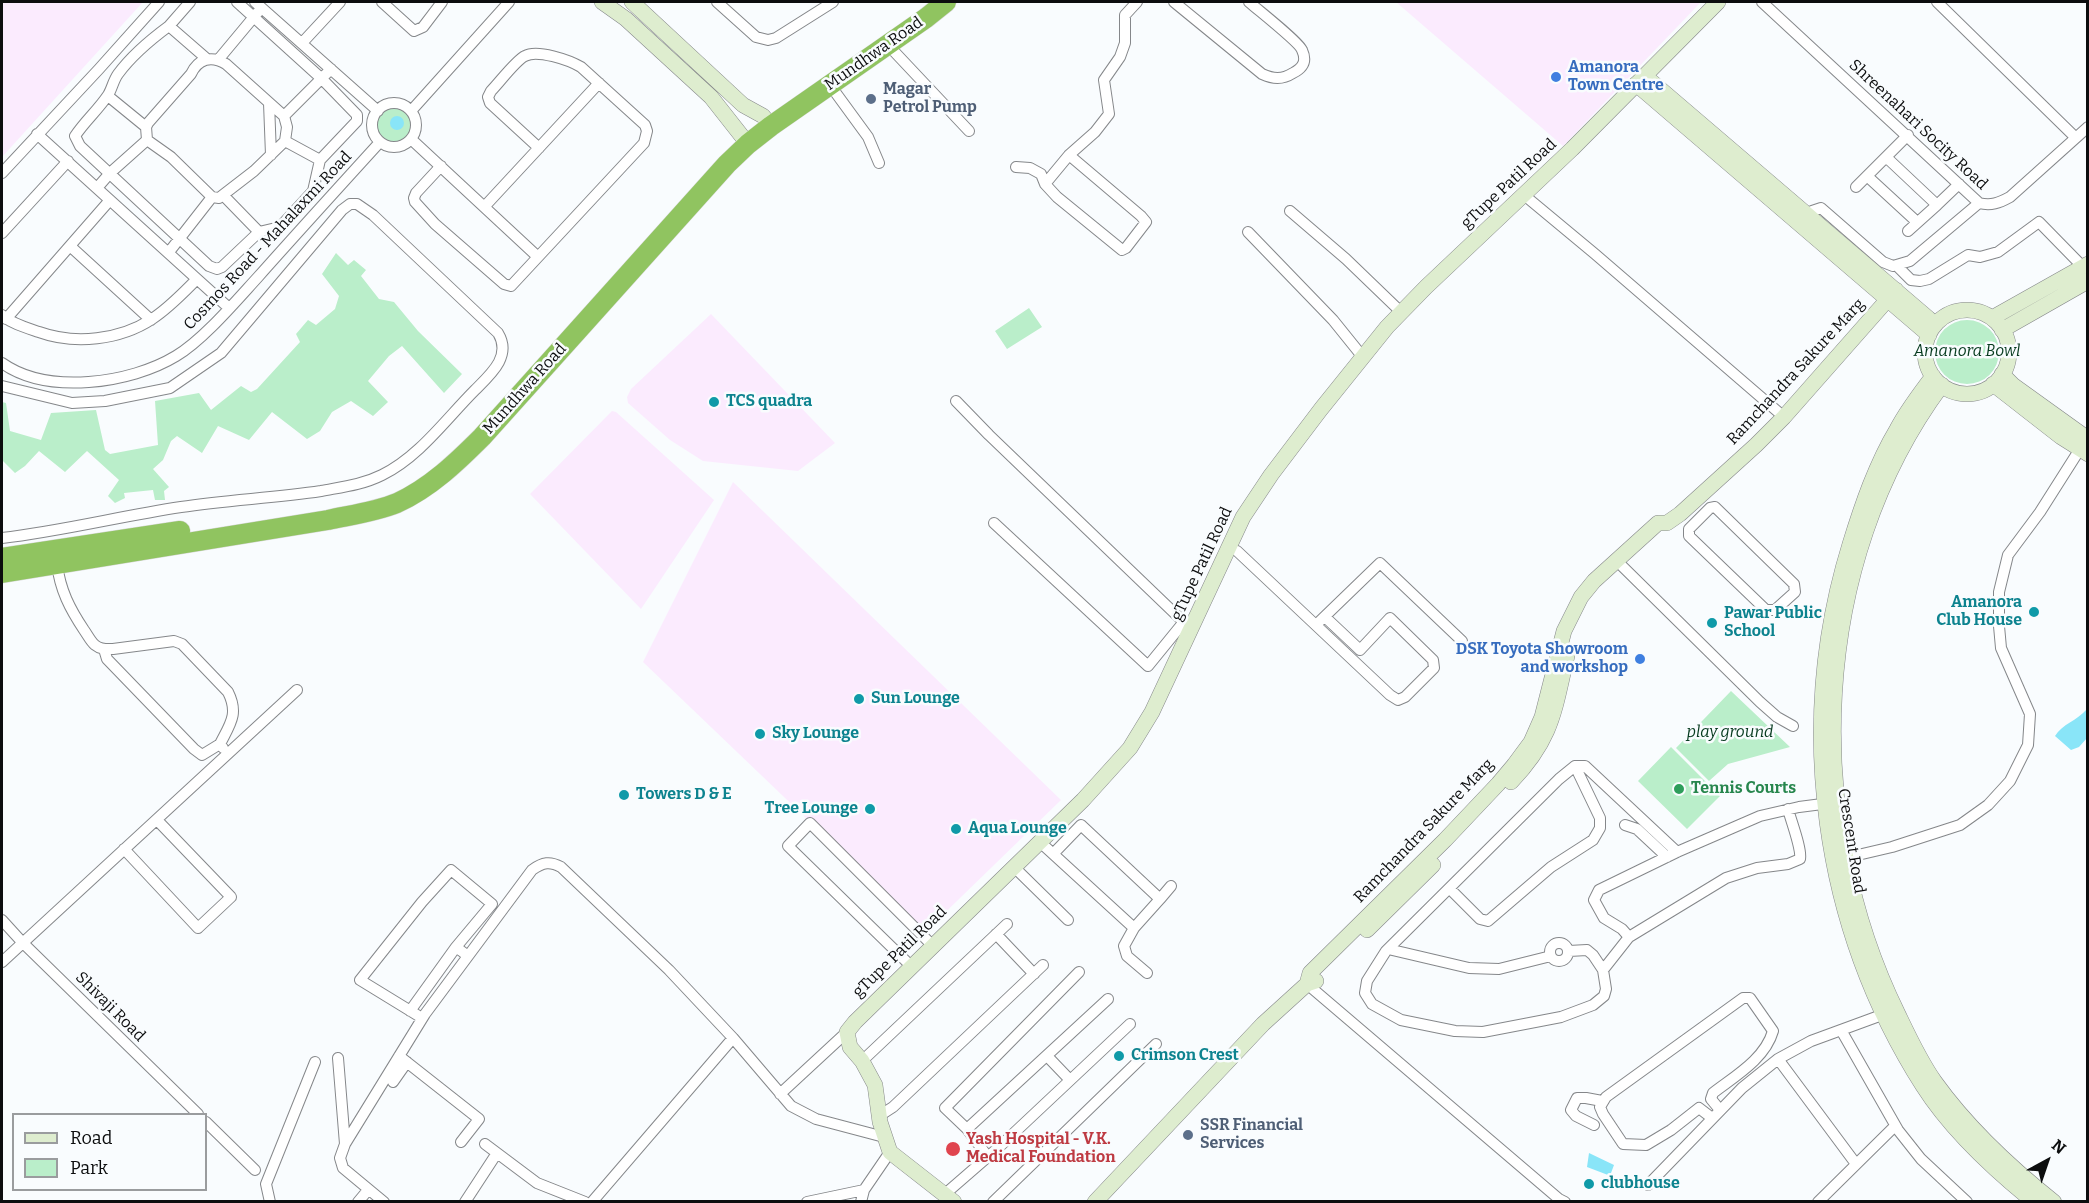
<!DOCTYPE html>
<style>
body{margin:0}
#map{position:relative;width:2089px;height:1203px;overflow:hidden;background:#f9fcfe;font-family:Bitter,serif}
canvas{display:block}
.frame{position:absolute;inset:0;border:3px solid #0c0d0e;pointer-events:none}
.legend{position:absolute;left:12px;top:1113px;width:195px;height:78px;box-sizing:border-box;background:#f9fcfe;border:2px solid #9a9c9e;margin:0;padding:8px 10px;list-style:none;font-size:18px;color:#0c0d0e}
.legend li{display:flex;align-items:center;gap:12px;height:30px}
.legend b{width:30px;border:2px solid #9a9c9e}
.north{position:absolute;left:2017px;top:1131px;width:60px;height:60px;-webkit-text-stroke:4px #f9fcfe;paint-order:stroke;rotate:40deg;font-size:16px;font-weight:700;line-height:24px;text-align:center;color:#0c0d0e}
.north::after{content:'';display:block;margin:auto;width:21px;height:27px;background:#0c0d0e;clip-path:polygon(50% 0,100% 100%,50% 72%,0 100%)}
</style>
<div id="map">
<canvas width="2089" height="1203"></canvas>
<div class="frame"></div>
<ul class="legend">
<li><b style="height:8px;background:#deedcf"></b>Road</li>
<li><b style="height:16px;background:#baeeca"></b>Park</li>
</ul>
<div class="north">N</div>
</div>
<script>
const c = document.querySelector('canvas').getContext('2d');
c.lineJoin = 'round';
function paint(path, color) { c.fillStyle = color; c.fill(path, 'evenodd'); }
function trace(path, color, width, dash) { c.strokeStyle = color; c.lineWidth = width; c.lineCap = dash ? 'butt' : 'round'; c.setLineDash(dash || []); c.stroke(path); }
function write(font, color, halo, rows, align = 'center') {
  c.font = font + ' Bitter,serif'; c.lineWidth = 5; c.setLineDash([]); c.textBaseline = 'middle'; c.strokeStyle = halo; c.fillStyle = color; for (const [text, x, y, turn = 0] of rows) {
    c.save(); c.translate(x, y); c.rotate((+turn || 0) * Math.PI / 180); c.textAlign = isNaN(turn) ? turn : align; if (halo) c.strokeText(text, 0, 0); c.fillText(text, 0, 0); c.restore();
  }
}
paint(new Path2D(`
 M2,2h141l-141,155z
 M1396,2h305l-138,144z
 M711,314l124,129 -37,28 -95,-10 -33,-21 -42,-37 -1,-6 4,-8z
 M612,411l4,1 98,88 -73,109 -111,-115z
 M733,482l328,318 -136,132 -282,-270z`), '#fbebfe');
paint(new Path2D(`
 M377 125a17 17 0 1 1 34 0a17 17 0 1 1-34 0Z
 M336,253l12,12 6,-5 12,10 -5,6 18,23 15,3 24,29 44,43 -18,19 -42,-47 -13,10 -21,25 20,21 -15,14 -22,-15 -19,11 -12,19 -13,8 -35,-27 -23,28 -31,-14 -16,27 -25,-17 -6,5 -8,19 -10,9 16,18 -5,4 1,9h-10l-2,-10 -29,3 1,5 -10,5 -7,-7 11,-16 -32,-29 -22,21 -26,-21 -14,15 -10,7 -13,-13v-58l4,1 4,28 31,9 10,-27 45,-3 9,40 5,4 48,-9 -3,-44 44,-8 12,17 30,-24 10,6 6,-3 43,-47 -4,-8 12,-14 8,5 19,-16 4,-13 -17,-22z
 M1029,308l13,19 -35,22 -12,-18z
 M1935 352a32 32 0 1 1 64 0a32 32 0 1 1-64 0Z
 M1731,691l59,56 -62,17 -19,17 -33,-33z
 M1671,747l49,49 -33,33 -49,-48z`), '#baeeca');
paint(new Path2D(`
 M390 123a7 7 0 1 1 14 0a7 7 0 1 1-14 0Z
 M2087,709v29l-8,9 -8,3 -16,-14c7,-12 22,-15 32,-27z
 M1589,1153l25,12 -3,8 -3,2 -21,-8z`), '#89e5f8');
const street = new Path2D(`
 M190,2l-21,24 38,33
 M237,2l85,77 35,36v6l-37,39
 M255,2l123,109
 M382,2l32,29 9,-4 19,-25
 M717,2l39,35 12,3 8,-2 57,-36
 M1174,2l88,72c11,5 20,6 31,-1 10,-5 14,-12 9,-23 -3,-8 -44,-40 -53,-48
 M1762,2l217,201c12,3 20,0 31,-6l78,-70
 M1937,2l138,135
 M169,26c-19,14 -37,29 -51,48 -5,7 -6,15 -10,21 -10,15 -23,26 -33,41l5,10 129,120 8,3 5,-2 37,-35 -36,-37
 M302,43l38,-41
 M888,45l81,86
 M218,60l40,-48
 M830,85l38,52 11,26
 M108,96l38,31
 M269,103l2,52
 M372 125a22 22 0 1 1 44 0a22 22 0 1 1-44 0Z
 M411,111l98,-109
 M284,116l-58,-52c-15,-9 -28,-5 -35,10l-43,49 -2,4 1,13 24,17 41,40 7,1 35,-27 31,-30
 M37,134l192,174
 M411,139l127,118
 M1886,157l51,48 22,-21
 M441,166l-25,27 -2,5 1,4 20,22 69,60 7,2 133,-143 3,-12 -2,-6 -64,-58c-12,-7 -44,-18 -56,-11 -9,4 -26,27 -34,35l-3,6 2,6 49,45
 M1016,167l14,1 11,6 4,10 12,13 65,53 4,-2 20,-26 -5,-6 -72,-61 26,-23 14,-18 -5,-34 16,-23 5,-14v-28l12,-13
 M2,173l97,-104 60,-67
 M1867,176l50,46
 M1045,184l24,-29
 M1856,187l52,-52
 M97,188l13,-15 37,-33
 M1524,195l71,59 189,163
 M485,206l114,-123
 M1290,211l56,48 55,53
 M1805,219l7,-8 9,-3 62,54 10,4 17,-5 69,-58
 M1908,231l29,-26
 M259,232l21,-5 33,-36 7,-31 -35,-19 2,-14 -3,-11 47,-47
 M1248,232l85,88 29,36
 M2,233l66,-72
 M70,246l81,74
 M169,252l43,-55
 M1897,266l14,14 9,1 9,-2 39,-24 12,2 18,-5 41,-30 44,45
 M2,315c10,9 25,13 37,17 36,13 81,8 113,-13 17,-11 31,-26 45,-40
 M6,319l104,-119
 M2,363c45,32 128,21 174,-7 27,-16 60,-55 82,-79 40,-45 81,-90 122,-135
 M2,386l70,17 33,-2 65,-13 51,-35 121,-143 8,-6h7l16,11 125,118c14,23 -7,41 -23,57 -29,29 -56,67 -93,85 -20,10 -40,12 -61,16 -47,7 -94,9 -140,16 -60,9 -119,24 -179,31
 M956,401l33,34 202,194
 M1715,507l79,77 1,8 -20,18h-9l-77,-74v-7l21,-21z
 M994,523l154,143 35,-43
 M1237,551l153,144 8,5 7,-3 29,-29 -1,-8 -43,-42 -30,32 -35,-33
 M57,564c3,26 13,45 27,66 3,4 7,12 11,15 6,5 12,4 18,4l61,-8 8,3 46,48c11,22 2,32 -8,52
 M1622,566l138,136 17,15 16,9
 M1320,621l60,-58 82,78
 M104,649l3,10 87,90 8,6 18,-11 3,4
 M1625,825l12,4 30,28
 M1040,842l94,86
 M124,849l74,79 33,-31 -74,-77
 M1677,852l-92,-86h-10l-16,13 -173,172 -19,30 -2,12 7,11 29,16 54,11 28,1 78,-15 32,-12 11,-9 2,-7 -3,-19 26,-33 97,-59 31,-10 31,-4 12,-5c2,-10 -9,-38 -12,-50
 M1053,854l28,-29 79,74 -26,29 -10,18 3,10 20,17
 M1845,858l47,-11 68,-22 28,-20 22,-24 18,-36 2,-31 -29,-66 -2,-22v-34l9,-37 32,-43 40,-63
 M1014,867l54,53
 M1450,889l30,30 8,2 63,-54 42,-27 7,-12v-10l-25,-52
 M1160,899l11,-13
 M2,920l20,22 176,172
 M996,934l38,40
 M1629,937l-7,-8 -18,-11 -10,-18 5,-10 78,-38 83,-36 39,-9 31,-4
 M1550 952a9 9 0 1 1 18 0a9 9 0 1 1-18 0Z
 M1388,949l81,19 30,1 52,-13
 M1569,951l18,-1 6,5 10,15
 M2,962l295,-272
 M911,966l-123,-120 22,-23 123,123
 M1307,984l252,215 6,3
 M410,1011l46,-64 12,9
 M422,1018l-62,-38 62,-78 29,-32 41,34 -36,43
 M1841,1030l57,100 23,29 46,43
 M399,1056l80,63 -18,23
 M1047,1056l23,24
 M338,1058l7,86
 M1778,1059l78,105
 M862,1061l145,-137
 M393,1082l14,-20
 M780,1094l67,-62
 M879,1116l14,-9 150,-142
 M1712,1118l-13,-10 -28,22 -25,15 -23,-1 -20,-30 -3,-7 6,-10 137,-99h7l23,33c-8,28 -38,45 -60,62l-2,6 9,11
 M206,1122l49,48
 M1594,1125l-18,-9 -5,-6 6,-12h9l16,3
 M967,1129l-22,-21 134,-136
 M485,1144l52,39 48,19
 M988,1157l-21,-28 141,-130
 M1648,1185l94,-97 36,-29 33,-18 79,-29
 M945,1194l53,-46 132,-124
 M270,1202l-4,-18 49,-122
 M358,1202l10,-12
 M384,1202l-41,-34 -3,-10 5,-14 80,-130 107,-144c11,-8 18,-9 29,-3l108,103 64,68 58,68 25,13 68,18
 M465,1202l32,-49
 M592,1202l141,-164
 M807,1202l57,-12
 M861,1202l3,-12 26,-38
 M993,1202l163,-158
 M1818,1202l77,-76`);
const secondary = new Path2D(`
 M602,2l24,17 85,78 37,47
 M632,2l111,103 20,11 8,10
 M1645,76l283,242 7,7
 M1636,84l293,251
 M1925 352a42 42 0 1 1 84 0a42 42 0 1 1-84 0Z
 M1992,318l96,-54
 M2002,330l86,-49
 M2002,374l11,11 75,54
 M1933,376c-13,17 -26,34 -36,53 -21,35 -35,76 -47,115 -56,181 -29,382 73,542 28,44 70,83 111,116
 M1993,384l68,53 27,17
 M1942,385c-132,178 -140,434 -44,629 11,23 22,47 37,68 33,46 75,85 119,120
 M1511,782c42,-44 43,-71 56,-126
 M1367,930l66,-65
 M1307,984l3,-11 135,-133 53,-56 16,-19 17,-23 11,-25 22,-86 17,-34 13,-16 64,-58h9l13,-9 76,-69 28,-28 112,-127
 M954,1202l-64,-50 -10,-30 -5,-37 -13,-24 -12,-14 -3,-15 8,-10 228,-222 47,-52 22,-36 91,-195 28,-42 50,-66 66,-82 39,-40 146,-138 146,-147
 M1095,1202l168,-178 44,-40 9,-3`);
const highway = new Path2D(`
 M2,558l178,-27
 M2,573l326,-53c23,-5 47,-8 69,-17 33,-15 60,-41 85,-66l245,-273 21,-20 23,-18 155,-108 20,-16`);
trace(street, '#85878a', 12);
trace(secondary, '#85878a', 16);
trace(highway, '#d8d8d8', 21);
trace(street, '#fff', 10);
trace(secondary, '#deedcf', 15);
trace(highway, '#90c460', 20);
for (const [x, y, r, color] of [
 [1556,77,6,"#3f7fe0"],
 [871,99,6,"#5c6f8a"],
 [714,402,6,"#0f9aa8"],
 [2034,612,6,"#0f9aa8"],
 [1712,623,6,"#0f9aa8"],
 [1640,659,6,"#3f7fe0"],
 [859,699,6,"#0f9aa8"],
 [760,734,6,"#0f9aa8"],
 [1679,789,6,"#2e9e5b"],
 [624,795,6,"#0f9aa8"],
 [870,809,6,"#0f9aa8"],
 [956,829,6,"#0f9aa8"],
 [1119,1056,6,"#0f9aa8"],
 [1188,1135,6,"#5c6f8a"],
 [953,1149,8,"#e0444e"],
 [1589,1184,6,"#0f9aa8"]
]) { const dot = new Path2D(); dot.arc(x, y, r, 0, 2 * Math.PI); c.fillStyle = color; c.fill(dot); trace(dot, '#f9fcfe', 2); }
write('16px', '#0c0d0e', '#f9fcfe', [
 ["Mundhwa Road",874,54,-35],
 ["Shreenahari Socity Road",1918,125,43],
 ["gTupe Patil Road",1509,184,-43],
 ["Cosmos Road - Mahalaxmi Road",268,241,-47],
 ["Ramchandra Sakure Marg",1796,372,-47],
 ["Mundhwa Road",525,389,-48],
 ["gTupe Patil Road",1202,564,-65],
 ["Ramchandra Sakure Marg",1424,831,-46],
 ["Crescent Road",1851,841,81],
 ["gTupe Patil Road",900,952,-44],
 ["Shivaji Road",110,1007,45]
]);
write('bold 16px', '#366cbe', '#f9fcfe', [
 ["Amanora",1568,68],
 ["Town Centre",1568,86],
 ["DSK Toyota Showroom",1628,650,"right"],
 ["and workshop",1628,668,"right"]
], 'left');
write('bold 16px', '#4e5e75', '#f9fcfe', [
 ["Magar",883,90],
 ["Petrol Pump",883,108],
 ["SSR Financial",1200,1126],
 ["Services",1200,1144]
], 'left');
write('italic 16px', '#073b1f', '#f9fcfe', [
 ["Amanora Bowl",1967,352],
 ["play ground",1730,733]
]);
write('bold 16px', '#0d838f', '#f9fcfe', [
 ["TCS quadra",726,402],
 ["Amanora",2022,603,"right"],
 ["Club House",2022,621,"right"],
 ["Pawar Public",1724,614],
 ["School",1724,632],
 ["Sun Lounge",871,699],
 ["Sky Lounge",772,734],
 ["Towers D & E",636,795],
 ["Tree Lounge",858,809,"right"],
 ["Aqua Lounge",968,829],
 ["Crimson Crest",1131,1056],
 ["clubhouse",1601,1184]
], 'left');
write('bold 16px', '#27864d', '#f9fcfe', [
 ["Tennis Courts",1691,789]
], 'left');
write('bold 16px', '#be3a42', '#f9fcfe', [
 ["Yash Hospital - V.K.",966,1140],
 ["Medical Foundation",966,1158]
], 'left');
</script>
